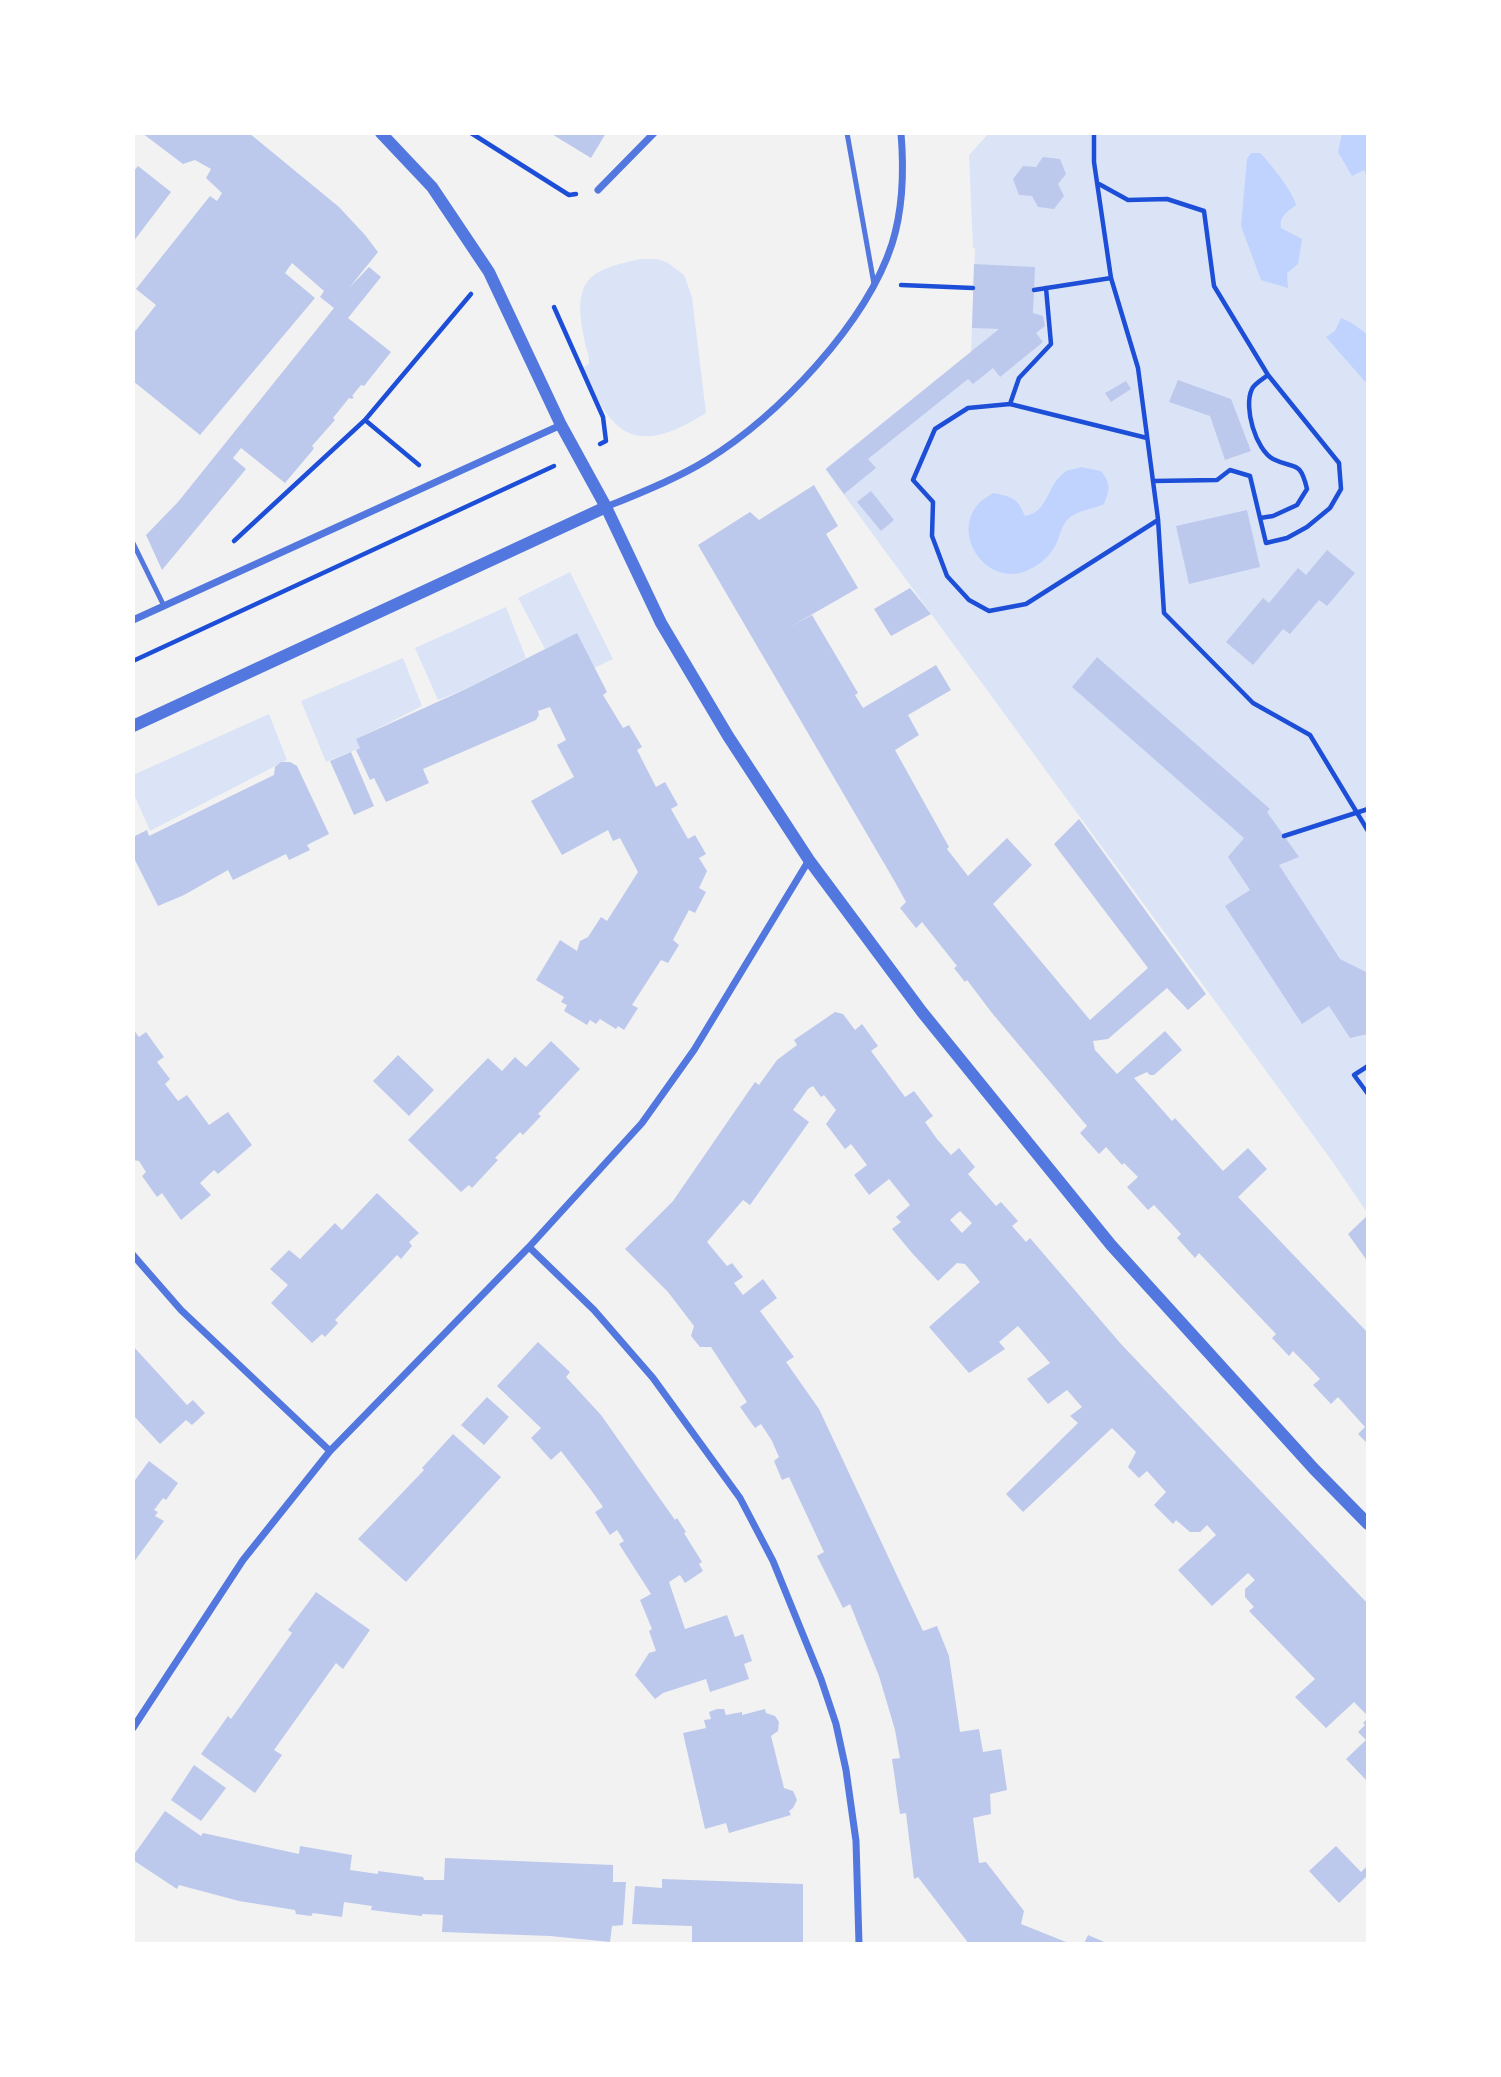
<!DOCTYPE html>
<style>
body{margin:0}
#map{position:relative;width:1501px;height:2077px;overflow:hidden;background:#f2f2f2;font-family:Ubuntu,sans-serif}
canvas{display:block}
.frame{position:absolute;inset:0;border:135px solid #fff;pointer-events:none}
</style>
<div id="map">
<canvas width="1501" height="2077"></canvas>
<div class="frame"></div>
</div>
<script>
const c = document.querySelector('canvas').getContext('2d');
c.lineJoin = 'round';
function paint(path, color) { c.fillStyle = color; c.fill(path, 'evenodd'); }
function trace(path, color, width, dash) { c.strokeStyle = color; c.lineWidth = width; c.lineCap = dash ? 'butt' : 'round'; c.setLineDash(dash || []); c.stroke(path); }
paint(new Path2D(`
 M989,133h379v1081l-36,-53 -507,-692 146,-117 4,-103 -2,-1 -4,-93z
 M641,259h17l10,4 16,12 8,22 14,116c-28,17 -67,39 -94,7 -13,-14 -21,-35 -31,-51l8,-5c1,-9 -4,-17 -5,-26 -11,-57 2,-68 57,-79z
 M570,572l43,87 -19,9 -17,-34 -32,15 -27,-51z
 M506,607l20,51 -60,31 -28,11 -23,-52z
 M403,658l19,48 -65,33 3,9 -34,14 -25,-61z
 M269,714l18,46 -137,71 -17,-39v-17z`), '#dbe4f7');
paint(new Path2D(`
 M1342,133h26v47l-4,-10 -12,6 -14,-24z
 M1251,153h9c10,10 34,40 36,52 -9,7 -17,11 -15,23l21,11 -4,25 -11,9 1,15 -27,-8 -20,-54 6,-67z
 M1341,318l11,5 16,12v50l-42,-48 9,-6z
 M1081,467l20,4c10,12 9,19 3,33 -11,5 -25,6 -35,14 -7,6 -8,15 -12,24 -6,14 -17,23 -31,29 -39,16 -77,-37 -46,-69 3,-3 9,-6 13,-9 19,4 24,4 32,23 24,-4 22,-32 40,-44 4,-3 11,-3 16,-5z`), '#bfd3fe');
paint(new Path2D(`
 M142,133h107l90,74 26,28 13,17 -29,36 20,-21 12,10 -33,41 43,34 -27,34 -3,-1 -9,11 2,1 -2,2 -3,-1 -16,20 2,2 -23,26 2,2 -2,3 -27,32 -44,-35 -8,10 13,11 -84,101 -16,-35 32,-33 156,-194 -14,-11 4,-6 -32,-28 -7,10 30,25 -115,137 -67,-54v-47l23,-29 -20,-16 74,-93 7,5 5,-8 -16,-15 5,-9 -16,-9 -12,4z
 M550,133h56l-15,25z
 M1043,157l17,2 6,15 -8,10 6,12 -10,13 -16,-2 -6,-11 -13,-1 -6,-16 10,-13 13,1z
 M138,166l33,26 -38,50v-70z
 M974,264l61,3 -2,46 10,3 2,10 -9,7 7,9 -43,35 -7,-9 -20,16 -5,-5 -100,80 8,9 -32,26 -18,-25 173,-140 -27,-1z
 M1178,380l53,19 20,52 -26,9 -15,-44 -41,-14z
 M1126,381l5,8 -20,13 -6,-9z
 M814,485l24,41 -12,8 32,54 -68,39 22,-12 46,78 -3,2 8,13 73,-43 15,25 -43,25 11,20 -24,15 54,97 -2,2 21,27 39,-38 25,27 -39,39 97,116 58,-52 -94,-124 25,-25 127,175 -18,16 -21,-22 -59,51 -15,2 2,9 22,24 48,-43 17,19 -28,25h-4l-3,-3 -13,6 38,43 3,-3 48,53 25,-23 19,21 -29,28 130,136v111l-10,-10 7,-7 -27,-30 -7,7 -18,-19 7,-6 -13,-14 -14,-14 -4,5 -17,-18 4,-4 -77,-81 -4,5 -18,-20 4,-4 -27,-29 -6,5 -21,-23 11,-10 -14,-14 -2,2 -16,-18 -7,7 -19,-21 7,-7 -95,-113 -25,-33 -2,2 -11,-14 3,-2 -35,-44 -6,6 -16,-20 6,-6 -11,-20 -197,-337 52,-33 9,8z
 M871,491l23,29 -13,11 -24,-29z
 M1247,510l13,57 -71,17 -13,-58z
 M1327,550l28,23 -28,33 -8,-6 -29,34 -7,-5 -30,36 -27,-23 37,-44 6,5 29,-35 8,7z
 M910,588l21,26 -40,22 -17,-27z
 M577,633l30,59 -4,3 20,33 6,-3 13,22 -5,3 19,37 9,-5 13,23 -7,4 17,30 7,-4 11,19 -7,4 8,13 -8,17 7,4 -11,21 -6,-3 -16,30 6,5 -11,18 -7,-3 -29,45 6,3 -14,22 -6,-4 -2,3 -16,-10 -4,5 -6,-4 -3,5 -23,-14 3,-6 -6,-3 3,-5 -28,-17 24,-40 17,11 3,-10 8,-4 13,-20 6,4 31,-49 -18,-34 -7,3 -5,-11 -46,25 -31,-54 43,-24 -17,-32 9,-5 -16,-33 -12,4 1,4 -3,5 -113,49 6,14 -43,19 -12,-24 -4,2 -14,-30 4,-2 -4,-9 110,-50z
 M1097,657l173,152 -3,3 32,45 -20,8 61,94 28,14v61l-18,4 -21,-32 -27,18 -77,-118 25,-16 -22,-33 16,-19 -172,-151z
 M351,752l23,54 -20,9 -24,-54z
 M281,762h9l7,4 32,68 -22,11 3,5 -21,10 -3,-6 -53,26 -5,-10 -44,25 -26,11 -23,-46 -2,1v-30l2,5 12,-6 2,6 125,-61 1,-8z
 M835,1012l8,2 12,16 7,-6 16,22 -7,5 34,46 9,-6 19,25 -8,6 12,17 14,16 8,-7 16,19 -7,7 28,32 5,-4 17,19 -6,5 14,16 4,-4 91,106 247,260v112l-14,-14 -28,26 -31,-31 20,-18 -66,-68 5,-4 -9,-10v-8l10,-9 -7,-7 -36,33 -34,-36 38,-35 -9,-10 -7,7h-10l-14,-12 -3,4 -19,-19 12,-13 -19,-21 -8,7 -11,-11 8,-15 -24,-24 -89,84 -17,-18 72,-71 -8,-7 12,-9 -15,-17 -19,14 -21,-25 23,-16 -32,-37 -19,16 6,7 -36,24 -40,-46 51,-45 -15,-18 -8,-1 -19,18 -26,-28 -20,-24 9,-7 -5,-5 14,-12 -21,-26 -20,16 -15,-20 13,-10 -16,-21 -6,5 -19,-25 10,-14 -12,-15 -3,2 -8,-11 -5,3 -15,21 16,12 -59,83 -7,-5 -36,42 20,24 5,-3 11,14 -9,6 9,12 20,-16 14,19 -17,13 34,46 -8,5 33,47 104,222 14,-5 12,30 11,76 19,-3 4,23 18,-3 6,41 -17,4 1,20 -18,4 6,45 7,-1 38,49 -3,13 50,20h-102l-51,-67 -4,2 -8,-66 -6,1 -8,-55 8,-1 -5,-28 -16,-54 -29,-72 -7,4 -26,-52 7,-4 -35,-75 -7,3 -8,-19 5,-4 -7,-16 -11,-17 -6,4 -15,-21 7,-5 -36,-55h-11l-9,-11 3,-10 -26,-34 -43,-43 48,-48 82,-119 4,3 18,-25 20,-15 -3,-5zM960,1211l12,12 -10,10 -12,-13z
 M133,1029l6,8 7,-5 18,25 -7,5 13,17 -5,5 13,17 9,-6 22,30 19,-13 24,33 -34,29 -4,-4 -14,13 11,12 -30,25 -19,-27 -5,4 -15,-21 4,-4 -7,-11 -6,-1z
 M551,1041l29,28 -42,45 3,2 -18,19 -3,-3 -25,26 3,2 -26,28 -3,-3 -8,7 -53,-52 80,-82 14,13 13,-14 11,10z
 M398,1055l36,35 -25,26 -36,-35z
 M377,1193l42,40 -10,9 3,4 -11,13 -4,-4 -62,65 3,3 -13,14 -3,-3 -10,9 -41,-40 17,-18 -18,-16 19,-19 11,9 35,-36 7,7z
 M1368,1215v47l-20,-28z
 M538,1342l32,30 -4,5 35,38 74,105 2,-2 9,14 -2,1 18,29 -3,2 4,7 -18,12 -5,-8 -11,7 16,47 42,-14 8,22 8,-3 9,27 -8,3 5,15 -39,13 -4,-13 -43,14 -8,6 -20,-24 14,-22 7,-2 -7,-20 3,-2 -12,-29 11,-6 -32,-50 5,-3 -7,-11 -7,5 -15,-23 8,-5 -12,-17 -30,-39 -10,9 -20,-22 10,-10 -44,-42z
 M133,1346l54,59 6,-5 12,13 -13,12 -6,-5 -26,24 -27,-29z
 M487,1397l22,20 -25,28 -23,-20z
 M453,1434l48,43 -95,105 -48,-43 66,-69 -2,-2z
 M149,1461l29,22 -12,17 -3,-2 -9,12 4,2 -3,4 9,5 -31,42v-80z
 M316,1592l54,38 -27,39 -7,-6 -32,45 -30,42 8,5 -27,38 -54,-39 27,-38 3,3 61,-86 -4,-3z
 M717,1709h7l2,6 16,-3v3l23,-6 1,4 9,3 4,6 -1,9 -7,5 13,52 9,3 4,9 -4,8 -4,3 2,4 -62,18 -3,-10 -21,6 -22,-96 23,-5 -2,-8 7,-1 -2,-7z
 M1368,1718v64l-22,-23 20,-19 -8,-8 7,-7 -2,-2z
 M194,1765l32,23 -25,33 -30,-21z
 M165,1811l36,25 2,-3 96,21 1,-8 52,9 -2,15 28,4v-3l45,6 1,3h20l1,-22 168,7v17h13l-3,43 -11,1 -2,16 -60,-6 -108,-4 1,-17 -21,-1v2l-27,-3 -24,-3 1,-4 -28,-4 -2,15 -29,-4 -2,3 -15,-2 -1,-4 -56,-9 -60,-16 -2,4 -44,-29v-4z
 M1336,1846l25,26 7,-7v10l-29,28 -30,-32z
 M662,1879l141,5v60h-111v-18l-60,-2 3,-38 27,2z
 M1088,1935l21,9h-25z`), '#bdc9ec');
trace(new Path2D(`
 M471,133l98,62 7,-1
 M1094,133v29l17,116 27,90 20,151 6,94 89,90 57,32 58,96
 M1099,184l29,16 39,-1 37,12 10,75 54,89 71,88 2,26 -11,19 -23,19 -20,11 -21,5 -6,-25 13,-2 24,-11 10,-16c-7,-30 -12,-19 -34,-30 -17,-9 -30,-52 -21,-70 2,-5 11,-10 16,-14
 M901,285l72,3
 M1046,288l5,56 -32,34 -9,26 137,34
 M1034,290l77,-12
 M554,307l49,110 3,24 -6,3
 M1010,404l-42,4 -33,21 -22,51 20,22 -1,34 15,40 22,24 20,11 37,-7 132,-84
 M365,420l54,45
 M1153,481l64,-1 13,-10 20,6 10,42
 M234,541l131,-121 106,-126
 M133,661l421,-195
 M1284,836l84,-27
 M1368,1066l-14,9 14,19`), '#1d4ed8', 4.5);
trace(new Path2D(`
 M847,133l27,151
 M133,543l31,63`), '#5277de', 5);
trace(new Path2D(`
 M598,190l56,-57
 M606,507c34,-14 70,-28 101,-47 71,-44 159,-136 185,-216 11,-35 12,-75 9,-111
 M133,620l428,-195
 M529,1247l65,63 59,68 87,120 33,63 48,118 15,45 10,46 10,71 3,103
 M133,1255l48,55 149,141
 M133,1728l110,-168 87,-109 199,-204 113,-124 52,-73 115,-190`), '#5277de', 7);
trace(new Path2D(`
 M381,133l51,54 57,85 72,153 45,82 55,116 67,113 81,124 113,152 189,233 203,224 54,55
 M133,726l473,-219`), '#5277de', 12);
</script>
